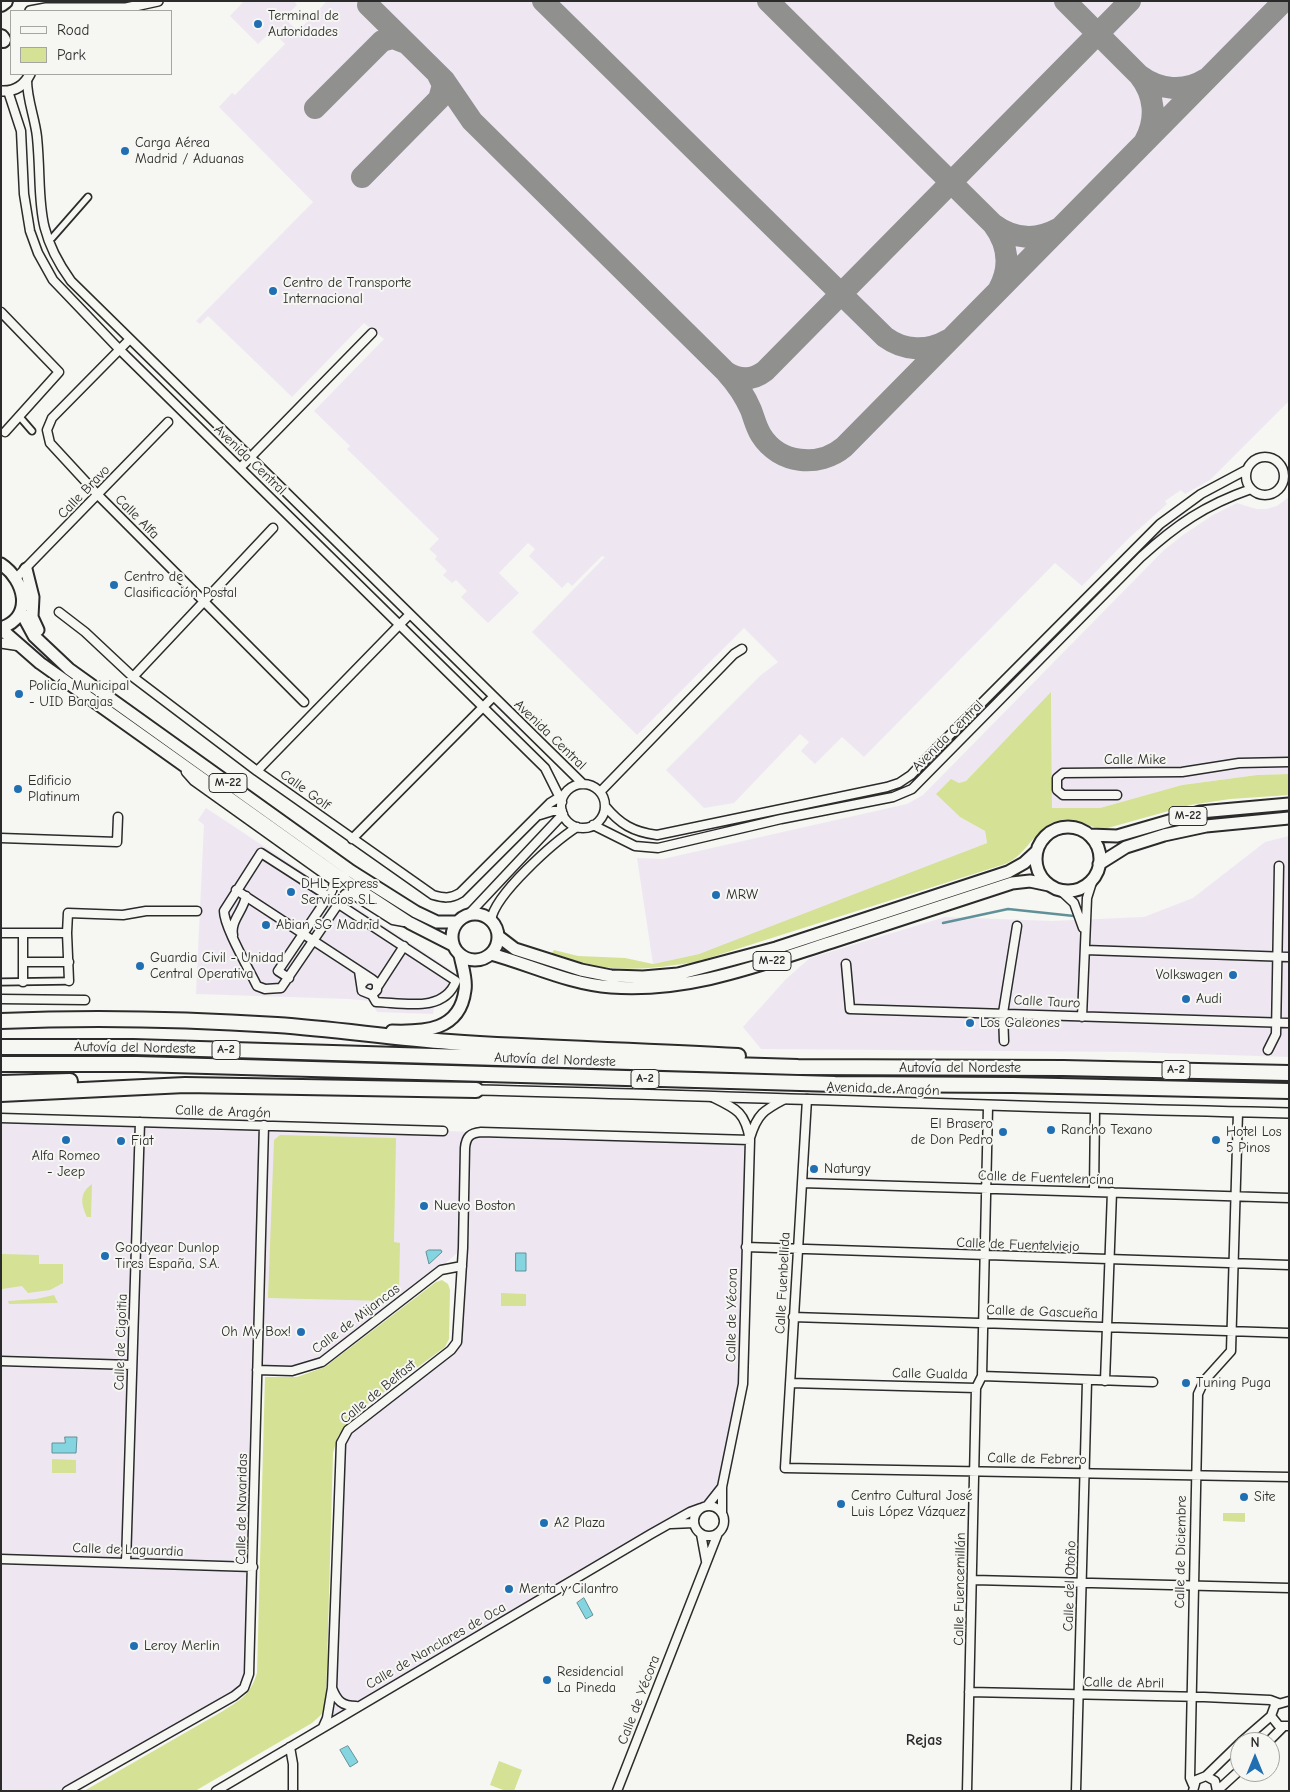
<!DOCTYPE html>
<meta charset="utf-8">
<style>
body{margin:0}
#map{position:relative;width:1290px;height:1792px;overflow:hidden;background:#f6f6f2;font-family:"Comic Neue",sans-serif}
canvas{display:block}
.frame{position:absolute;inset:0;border:2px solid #2b2b2b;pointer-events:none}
.legend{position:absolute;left:10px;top:10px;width:162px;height:65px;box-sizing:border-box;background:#f6f6f2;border:1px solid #a5a5a2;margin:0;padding:6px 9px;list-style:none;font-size:15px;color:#2b2b2b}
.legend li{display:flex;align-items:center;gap:10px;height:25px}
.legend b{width:25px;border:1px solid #a5a5a2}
.north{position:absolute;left:1230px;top:1732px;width:50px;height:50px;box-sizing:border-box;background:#f6f6f2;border:1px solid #a5a5a2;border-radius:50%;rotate:0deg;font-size:14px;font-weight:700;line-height:20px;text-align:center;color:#2b2b2b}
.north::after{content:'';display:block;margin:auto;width:18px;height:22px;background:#1f6fb2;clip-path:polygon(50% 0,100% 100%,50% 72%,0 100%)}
</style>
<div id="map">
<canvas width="1290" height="1792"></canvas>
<div class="frame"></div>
<ul class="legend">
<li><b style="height:6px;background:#f6f6f2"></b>Road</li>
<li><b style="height:14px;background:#d5e194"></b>Park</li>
</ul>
<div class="north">N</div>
</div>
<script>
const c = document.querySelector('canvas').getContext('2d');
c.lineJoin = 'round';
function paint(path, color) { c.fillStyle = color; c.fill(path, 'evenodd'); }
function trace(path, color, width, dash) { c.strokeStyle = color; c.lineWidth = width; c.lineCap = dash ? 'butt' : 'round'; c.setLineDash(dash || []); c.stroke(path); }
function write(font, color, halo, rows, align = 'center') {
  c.font = font + ' "Comic Neue",sans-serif'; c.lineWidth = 4; c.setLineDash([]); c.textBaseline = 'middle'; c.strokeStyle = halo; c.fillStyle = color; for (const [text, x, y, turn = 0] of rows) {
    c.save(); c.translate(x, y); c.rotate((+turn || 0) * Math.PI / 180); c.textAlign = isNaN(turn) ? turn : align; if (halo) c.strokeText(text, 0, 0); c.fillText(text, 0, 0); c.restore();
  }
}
paint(new Path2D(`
 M244,1h50l3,4 -13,13 14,13 29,-30h962v400l-79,79 -25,14 -4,-4 -16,11 2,3 -39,35 -46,47 -27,-23 -191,194 -22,-20 -27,27 -14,-13 8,-9 -9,-8 -66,69 -30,5 -38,-38 95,-95 17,-13 -34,-34 -107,107 -105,-103 73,-75 -3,-1 -30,30 -4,-4 -6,6 -33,-32 6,-7 -7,-6 -29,30 20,20 -31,30 -27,-26 6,-6 -11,-11 -4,3 -9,-8 4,-4 -12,-12 2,-3 -8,-7 10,-10 -92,-90 3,-3 -36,-35 70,-72 -20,-16 -72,74 -84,-81 -8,8 -4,-3 117,-119 -94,-95 13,-14 3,2 50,-51 -13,-13 -14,13 -28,-28z
 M1289,497v277l-32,1 -75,10 -82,23h-48l-1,-115 -85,88 -6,2 -7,-2 -16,13 23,23 25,14 2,12 -246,97 -42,14 -46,10 -16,-106 26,1 244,-55 16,-9 241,-245 19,-15 30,-20 24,-12 19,6h10l11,-3z
 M206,808l254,168 -2,10 -6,11 -18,10 -1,7 -56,-2 -6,-11 -22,-2 -153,-5 8,-169 -6,-5z
 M1289,836v221l-157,-5 -371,-3 -18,-22 43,-48 24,-21 135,-41 107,4 92,-4 49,-19 72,-56z
 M1,1118l749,22 -7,244 -24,125 -12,-3 -10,6 -3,11 -25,1 -346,203 4,-9 12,-260 9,-28 109,-88 5,-93 -63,54 -91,65 -51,3 -4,209 -9,108 -177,103h-66z`), '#eee7f2');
paint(new Path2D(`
 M1051,692l1,116h48l82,-23 75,-10 32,-1v21l-59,4 -40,6 -86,24c-14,-1 -26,-11 -41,-9 -27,2 -34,35 -58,44l-309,98c-33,5 -67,10 -100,4 -15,-3 -30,-9 -44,-13l2,-3 24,6 47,2 28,6 46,-10 288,-111 -2,-12 -25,-14 -24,-23 15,-15 8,4 7,-2z
 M280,1135l116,3 -2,104 6,1 -1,49 -11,9 -120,-3 6,-158z
 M92,1184l-1,33h-4c-6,-13 -8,-24 5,-33z
 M1,1254l38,1v9h24v19l-13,7 -22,3 -6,-7 -20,3z
 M442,1280l6,4 2,6 -1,49 -4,8 -88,65 -19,24 -5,17 -7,247 -4,14 -10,9 -117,68h-111l139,-80c19,-12 27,-16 34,-38l8,-296h32l28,-10 111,-85z
 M501,1293l25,1v12h-25z
 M54,1295l4,8 -49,1 -1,-3 28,-2z
 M52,1459l24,1v13h-24z
 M1223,1513h22v9l-22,-1z
 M499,1761l23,9 -8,21h-8l-16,-6z`), '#d5e194');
const water = new Path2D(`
 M429,1250h12l1,2 -13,12 -3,-12z
 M516,1253h10v18h-10z
 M65,1437h12l-1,16h-24v-10h13z
 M584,1598l9,17 -7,4 -9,-16z
 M348,1746l10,16 -8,5 -10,-17z`);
paint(water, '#85d5e0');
trace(water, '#619198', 1);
trace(new Path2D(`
 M943,923l65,-14 66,7`), '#619198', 2.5);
trace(new Path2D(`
 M543,1l342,336c19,14 42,15 63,3
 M768,1l225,223c20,15 43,17 65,5
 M1065,1l74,74c20,15 45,18 67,4
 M368,5l76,75 28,41 254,251c10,11 19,24 25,38 3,8 5,17 10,25 18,29 58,33 83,12l440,-446
 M1139,75c16,20 18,44 6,66
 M315,108l67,-67 11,-3 13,5
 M362,177l77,-78 4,-14 -5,-10
 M993,224c15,20 18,43 6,65
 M726,372c13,8 26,9 39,-1l365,-370`), '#90908e', 22);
const pedestrian = new Path2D(`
 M52,238l36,-41
 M19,416l13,15
 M1,982l68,-1`);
const minor = new Path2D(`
 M27,80c0,20 8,38 10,57 6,61 -5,90 34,144l512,503
 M8,91l13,40 3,63 6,37 8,22 15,27 66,69 426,419 17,34
 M1,312l58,60 -54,60
 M129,340l-77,78 -5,12 3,13 48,52 206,207
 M1246 476a19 19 0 1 1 38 0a19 19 0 1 1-38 0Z
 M240,468l132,-135
 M16,578l152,-156
 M59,612l26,20 48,45 124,94 176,124c11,3 17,4 27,-2l90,-90 13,-8
 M133,677l140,-149
 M257,771l152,-156
 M186,772l8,9 140,100 -2,10 -54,80 11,7
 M561 806a22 22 0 1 1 44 0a22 22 0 1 1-44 0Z
 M600,792l134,-138 8,-5
 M1117,795h-54l-6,-5v-12l6,-5 119,-1 57,-9 50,-1
 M605,806c15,18 28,26 52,29l230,-48 12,-4 12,-8 20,-21 229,-230 41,-30 45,-24
 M540,815l13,-4h9
 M593,825l42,21 23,2 123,-29 112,-22 19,-8 229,-232c35,-32 64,-52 110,-68
 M1,838l116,4 1,-25
 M352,839l141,-142
 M236,890l136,89
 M1060,890l14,13 9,25
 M328,896l-67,-43 -37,58c0,16 25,58 33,75l8,3 16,-1 64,-94h7l41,26 11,2
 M337,903l119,78c-12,32 -52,22 -80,21l-4,-7
 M469,914l94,-100
 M491,920c4,-26 63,-78 86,-93
 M1,933h66l1,-20 55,2 23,-4h51
 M23,933v49
 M67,933l2,48
 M233,935c-3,-14 11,-25 13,-39
 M1085,950l204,7
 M23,962h46
 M846,964l4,45 439,14
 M359,971l3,20 10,4 5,-5v-7l-5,-4 -6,1 -4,4
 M378,986l26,-40
 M1,999l84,1
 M1082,1017l5,-119 6,-19
 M1004,1041l-1,-28 14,-87
 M1268,1050l8,-16 3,-168
 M712,1097c25,12 33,15 38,43l-7,244 -21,103v26
 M807,1099l-22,369 504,9
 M1,1118l442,13
 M750,1138c7,-24 14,-28 35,-39
 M802,1183l487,15
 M1094,1192l1,-83
 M746,1247l543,18
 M793,1317l496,16
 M1,1361l131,4
 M257,1370l35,1 30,-9 119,-92 21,-4
 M982,1376l171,6
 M1105,1381l7,-189
 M790,1383l186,5 6,-12 6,-269
 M694 1521a15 15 0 1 1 30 0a15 15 0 1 1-30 0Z
 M707,1506l15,-19
 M671,1524l23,-1
 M701,1534l5,27
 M1,1559l252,8
 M126,1563l14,-441
 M974,1580l315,8
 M332,1688c5,13 10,18 24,18
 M969,1692l235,5 66,3 8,3
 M1289,1701l-14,4 -4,11 8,10h10
 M323,1727l4,-9 5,-30 9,-245 7,-13 103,-80 6,-8 6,-94 2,-100c1,-11 5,-15 16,-16l269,8
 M1241,1742l30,-26
 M1268,1742l15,-15
 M290,1747l3,17v27
 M1206,1776l34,-33
 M1193,1785l-3,-7 8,-384 6,-13 27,-30 7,-239
 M67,1791l167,-95 10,-8 5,-14 15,-549
 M216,1791l435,-257 39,-22 11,-4
 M617,1791l101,-258
 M967,1791l9,-403
 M1076,1791l11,-410
 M1193,1791l3,-11 10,-4 9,5 2,10
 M1217,1791l23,-21`);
const tertiary = new Path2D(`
 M30,11l16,-3h80l32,-7
 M1,91c14,1 23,-5 29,-17
 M1,643l20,3
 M476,1090c271,6 542,18 813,23`);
const primary = new Path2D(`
 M1,564c24,16 33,53 0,64
 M26,569l7,28 -1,20 6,13
 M21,612l13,24 35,33 282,202 65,41 21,10h20
 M1,629l39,34 306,218 64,42 43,22
 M1036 859a32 32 0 1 1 64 0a32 32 0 1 1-64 0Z
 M1089,835l28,1 83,-24 89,-8
 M1099,864l27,-17 38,-12 42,-9 83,-8
 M452 937a23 23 0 1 1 46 0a23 23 0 1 1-46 0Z
 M498,936l17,13 66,21 30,6 32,1 35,-3 98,-26 232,-76 16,-9 13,-12
 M491,954c40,11 78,30 120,33 77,6 149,-22 221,-45 60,-20 120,-39 180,-59l18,-2 19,4
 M392,1031c32,1 68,0 73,-41 2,-11 -3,-24 -5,-35`);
const motorway = new Path2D(`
 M1,4l4,-3
 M1,37l2,3
 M1,1021c92,-4 184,-2 276,4 58,4 116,13 173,17 96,7 192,8 288,14
 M1,1047h132l665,20 265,1 226,5
 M1,1064h136l698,20 178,1 276,6
 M1,1083l69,-2
 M1,1094l184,-9 291,5`);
trace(pedestrian, '#2b2b2b', 9);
trace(minor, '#2b2b2b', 11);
trace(tertiary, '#2b2b2b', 12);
trace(primary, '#2b2b2b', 15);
trace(motorway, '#2b2b2b', 18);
trace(pedestrian, '#f6f6f2', 5.5);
trace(minor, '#f6f6f2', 8);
trace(tertiary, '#f6f6f2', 9);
trace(primary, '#f6f6f2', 11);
trace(motorway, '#f6f6f2', 14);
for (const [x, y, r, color] of [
 [258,24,5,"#1f6fb2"],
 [125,151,5,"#1f6fb2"],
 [273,291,5,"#1f6fb2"],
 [114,585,5,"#1f6fb2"],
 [19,694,5,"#1f6fb2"],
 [18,789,5,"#1f6fb2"],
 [291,892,5,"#1f6fb2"],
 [716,895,5,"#1f6fb2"],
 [266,925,5,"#1f6fb2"],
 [140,966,5,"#1f6fb2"],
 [1233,975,5,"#1f6fb2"],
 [1186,999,5,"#1f6fb2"],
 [970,1023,5,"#1f6fb2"],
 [1051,1130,5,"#1f6fb2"],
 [1003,1132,5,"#1f6fb2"],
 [66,1140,5,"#1f6fb2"],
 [1216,1140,5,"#1f6fb2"],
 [121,1141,5,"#1f6fb2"],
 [814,1169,5,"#1f6fb2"],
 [424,1206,5,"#1f6fb2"],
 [105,1256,5,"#1f6fb2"],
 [301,1332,5,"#1f6fb2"],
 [1186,1383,5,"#1f6fb2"],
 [1244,1497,5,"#1f6fb2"],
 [841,1504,5,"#1f6fb2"],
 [544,1523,5,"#1f6fb2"],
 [509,1589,5,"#1f6fb2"],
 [134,1646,5,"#1f6fb2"],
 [547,1680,5,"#1f6fb2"]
]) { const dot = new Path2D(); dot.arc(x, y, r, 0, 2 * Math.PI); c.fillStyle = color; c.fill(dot); trace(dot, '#f6f6f2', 2); }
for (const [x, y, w] of [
 [228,783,38],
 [1188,816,38],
 [772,961,38],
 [226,1050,28],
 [1176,1070,28],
 [645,1079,28]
]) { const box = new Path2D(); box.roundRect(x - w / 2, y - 9.5, w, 19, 4); c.fillStyle = '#f6f6f2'; c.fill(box); trace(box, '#2b2b2b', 1); }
write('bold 12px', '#2b2b2b', null, [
 ["M-22",228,783],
 ["M-22",1188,816],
 ["M-22",772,961],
 ["A-2",226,1050],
 ["A-2",1176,1070],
 ["A-2",645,1079]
]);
write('14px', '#2b2b2b', '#f6f6f2', [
 ["Terminal de",268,16],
 ["Autoridades",268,32],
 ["Carga Aérea",135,143],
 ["Madrid / Aduanas",135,159],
 ["Centro de Transporte",283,283],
 ["Internacional",283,299],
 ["Centro de",124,577],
 ["Clasificación Postal",124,593],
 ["Policía Municipal",29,686],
 ["- UID Barajas",29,702],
 ["Edificio",28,781],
 ["Platinum",28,797],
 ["DHL Express",301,884],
 ["Servicios S.L.",301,900],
 ["MRW",726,895],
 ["Abian SG Madrid",276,925],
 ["Guardia Civil - Unidad",150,958],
 ["Central Operativa",150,974],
 ["Volkswagen",1223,975,"right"],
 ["Audi",1196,999],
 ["Los Galeones",980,1023],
 ["El Brasero",993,1124,"right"],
 ["de Don Pedro",993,1140,"right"],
 ["Rancho Texano",1061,1130],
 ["Hotel Los",1226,1132],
 ["5 Pinos",1226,1148],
 ["Fiat",131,1141],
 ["Alfa Romeo",66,1156,"center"],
 ["- Jeep",66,1172,"center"],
 ["Naturgy",824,1169],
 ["Nuevo Boston",434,1206],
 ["Goodyear Dunlop",115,1248],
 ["Tires España, S.A.",115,1264],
 ["Oh My Box!",291,1332,"right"],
 ["Tuning Puga",1196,1383],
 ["Centro Cultural José",851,1496],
 ["Luis López Vázquez",851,1512],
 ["Site",1254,1497],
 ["A2 Plaza",554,1523],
 ["Menta y Cilantro",519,1589],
 ["Leroy Merlin",144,1646],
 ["Residencial",557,1672],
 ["La Pineda",557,1688]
], 'left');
write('14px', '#2b2b2b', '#f6f6f2', [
 ["Avenida Central",250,460,44],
 ["Calle Bravo",84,492,-46],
 ["Calle Alfa",137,517,45],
 ["Avenida Central",550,735,44],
 ["Avenida Central",948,736,-45],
 ["Calle Mike",1135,760],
 ["Calle Golf",305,790,36],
 ["Calle Tauro",1047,1002,3],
 ["Autovía del Nordeste",135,1048,1],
 ["Autovía del Nordeste",555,1060,2],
 ["Autovía del Nordeste",960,1068],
 ["Avenida de Aragón",883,1089,2],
 ["Calle de Aragón",223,1112,2],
 ["Calle de Fuentelencina",1046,1178,2],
 ["Calle de Fuentelviejo",1018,1245,2],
 ["Calle Fuenbellida",783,1283,-87],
 ["Calle de Gascueña",1042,1312,2],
 ["Calle de Yécora",732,1315,-89],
 ["Calle de Mijancas",356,1319,-37],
 ["Calle de Cigoitia",121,1342,-88],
 ["Calle Gualda",930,1374,1],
 ["Calle de Belfast",378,1392,-39],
 ["Calle de Febrero",1037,1459,1],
 ["Calle de Navaridas",242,1509,-89],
 ["Calle de Laguardia",128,1550,2],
 ["Calle de Diciembre",1181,1552,-89],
 ["Calle del Otoño",1070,1586,-88],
 ["Calle Fuencemillán",960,1589,-89],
 ["Calle de Nanclares de Oca",436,1646,-30],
 ["Calle de Abril",1124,1683,1],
 ["Calle de Yécora",639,1700,-69]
]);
write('bold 16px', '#2b2b2b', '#f6f6f2', [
 ["Rejas",924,1740]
]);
</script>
